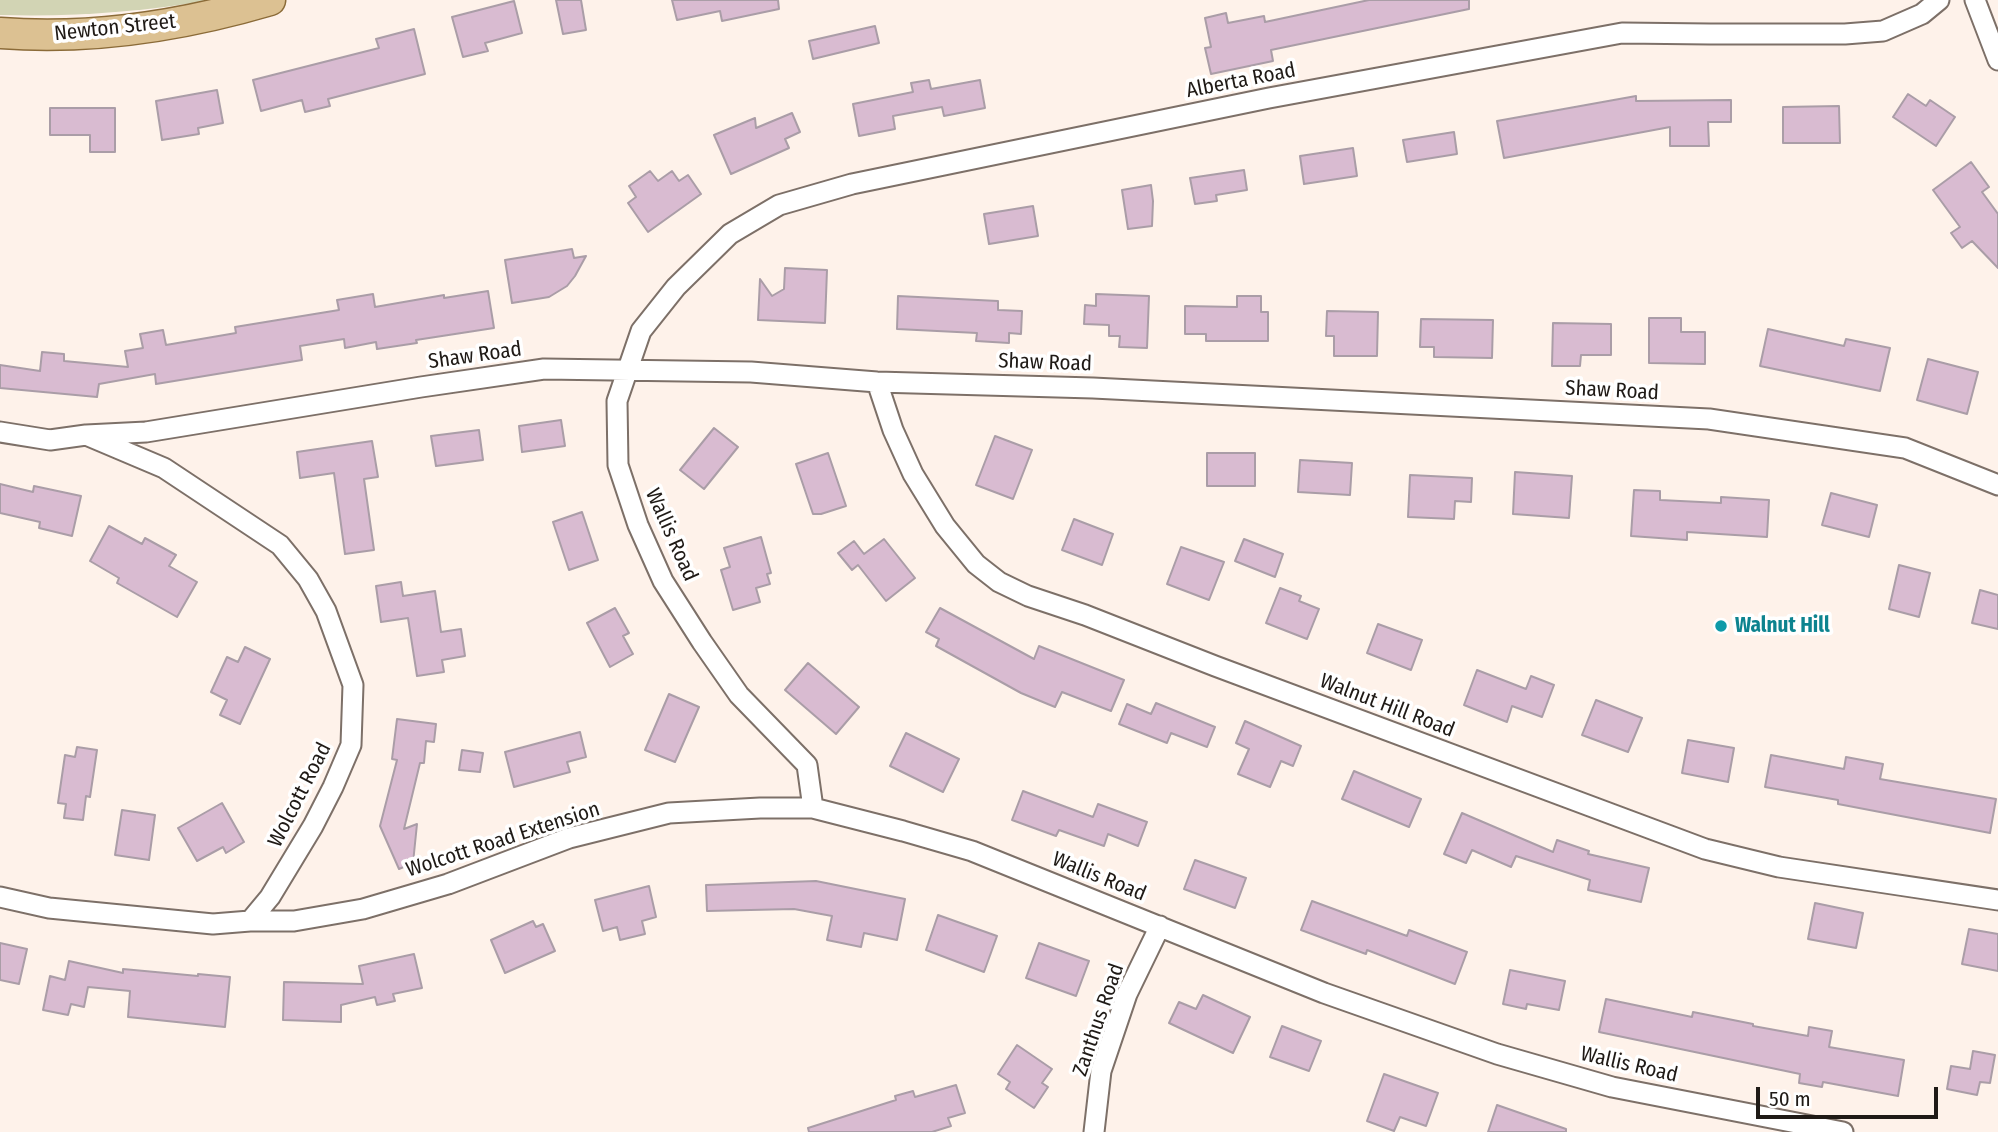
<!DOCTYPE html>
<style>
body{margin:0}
#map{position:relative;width:1998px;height:1132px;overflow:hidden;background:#fef2ea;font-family:"Fira Sans Condensed",sans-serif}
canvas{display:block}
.scale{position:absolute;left:1756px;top:1087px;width:182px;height:32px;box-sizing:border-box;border:4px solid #1f1a16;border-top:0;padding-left:9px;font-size:21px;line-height:24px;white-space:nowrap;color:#1f1a16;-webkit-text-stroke:5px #fff;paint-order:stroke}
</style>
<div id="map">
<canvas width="1998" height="1132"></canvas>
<div class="scale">50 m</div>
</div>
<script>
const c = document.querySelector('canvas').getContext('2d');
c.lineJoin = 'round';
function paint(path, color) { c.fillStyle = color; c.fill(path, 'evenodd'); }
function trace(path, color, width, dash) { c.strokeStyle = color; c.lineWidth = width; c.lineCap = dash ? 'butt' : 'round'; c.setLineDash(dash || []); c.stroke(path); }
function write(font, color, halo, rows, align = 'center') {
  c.font = font + ' "Fira Sans Condensed",sans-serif'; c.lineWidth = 7; c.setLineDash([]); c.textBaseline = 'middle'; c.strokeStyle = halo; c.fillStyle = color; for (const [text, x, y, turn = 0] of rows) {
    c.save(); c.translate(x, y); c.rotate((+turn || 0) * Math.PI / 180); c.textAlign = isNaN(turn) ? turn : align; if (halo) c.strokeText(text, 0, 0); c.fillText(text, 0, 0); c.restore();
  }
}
paint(new Path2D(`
 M0,0h212c-72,12 -139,17 -212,15z`), '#d2d4b4');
const building = new Path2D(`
 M556,0h25l5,30 -23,4z
 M672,0h106l1,9 -57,12 -2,-10 -43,9z
 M1369,0h100v9l-198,41 2,11 -62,13 -6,-26 6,-1 -6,-29 21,-5 2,10 36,-7 1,6z
 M514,1l8,32 -37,10 3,8 -25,6 -11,-40z
 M875,26l4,17 -66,16 -4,-18z
 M414,29l11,45 -97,25 2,7 -25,6 -3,-12 -41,11 -8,-31 126,-32 -3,-9z
 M929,80l2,9 49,-9 5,28 -41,8 -2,-9 -49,9 2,13 -36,7 -6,-32 60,-12 -2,-9z
 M217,90l6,33 -25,5 1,6 -37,6 -6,-39z
 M1908,94l18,12 4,-6 25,17 -19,29 -43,-29z
 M1636,96v5l95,-1v22h-23l1,24h-39v-19l-166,31 -7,-37z
 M1839,106l1,37h-57v-36z
 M50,108h65v44h-25v-17h-40z
 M792,113l8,19 -15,7 4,9 -58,26 -17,-39 41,-17 1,10z
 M1454,132l3,22 -50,8 -4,-22z
 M1353,148l4,28 -53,8 -4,-28z
 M1971,162l18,25 -7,5 16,22v54l-26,-27 -10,7 -11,-15 9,-6 -27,-37z
 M1244,170l3,20 -31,5 1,6 -22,3 -5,-26z
 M650,171l8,10 14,-10 7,10 9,-6 13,19 -53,38 -20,-29 8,-6 -7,-11z
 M1151,185l2,16 -1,25 -24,3 -6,-39z
 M1033,206l5,30 -49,8 -5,-30z
 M572,249l2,9 12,-2 -11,20 -8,10 -18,11 -37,6 -7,-43z
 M785,268l42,2 -2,53 -67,-3 2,-41 12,17 12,-7z
 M488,291l6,37 -78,12 1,3 -40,6 -1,-7 -31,6 -1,-9 -44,7 2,14 -146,24 -1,-10 -56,10 -2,13 -97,-9v-23l40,6 2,-19 22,2v7l64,6 -3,-16 18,-3 -3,-14 23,-4 3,15 70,-12 -1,-6 104,-17 -2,-10 36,-6 2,13 69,-12v3z
 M1096,294l53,2 -2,52 -28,-1 1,-11h-11v-11l-25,-1 1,-19 11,1z
 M898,296l100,5v9l24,1 -1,23 -12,-1v10l-33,-2 1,-8 -80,-4z
 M1237,296h24v16h7v29h-62v-7h-21v-28l52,1z
 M1327,311l51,1 -1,44h-43v-20h-8z
 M1649,318h32v14h24v32l-56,-1z
 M1421,319l72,1 -1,38 -58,-1v-10h-14z
 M1553,323l58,1v31h-30l-1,11h-28z
 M1768,329l76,17 2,-7 44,9 -10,43 -120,-25z
 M1928,359l50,13 -11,42 -50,-14z
 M561,420l4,26 -43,6 -3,-26z
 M714,428l24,19 -34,42 -24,-19z
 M479,430l4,30 -47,6 -5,-30z
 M995,436l37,14 -19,49 -37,-14z
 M372,441l6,36 -14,2 10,71 -29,4 -11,-81 -34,5 -3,-26z
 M828,453l18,53 -25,8h-8l-17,-50z
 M1207,453h48v33h-48z
 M1300,460l52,3 -2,32 -52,-3z
 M1515,472l57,4 -3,42 -56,-4z
 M1410,475l62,3 -1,24 -16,-1 -1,18 -46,-2z
 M0,484l33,8 1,-6 47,10 -9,40 -33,-8 1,-6 -40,-9z
 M1634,490l26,1v9l61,3v-6l48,3 -2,37 -80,-5v8l-56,-4z
 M1831,493l46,12 -8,32 -47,-12z
 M582,512l16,48 -29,10 -16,-48z
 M1074,519l39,15 -11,31 -40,-15z
 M109,526l33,18 3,-6 31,17 -7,11 28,16 -20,35 -60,-34 2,-5 -29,-17z
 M761,537l10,36 -4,1 3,10 -14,4 4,14 -27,8 -12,-40 9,-3 -6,-19z
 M884,539l31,39 -29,23 -28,-36 -6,5 -14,-17 16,-12 10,13z
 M1244,539l39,15 -8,23 -40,-16z
 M1181,547l43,15 -15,38 -42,-16z
 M1899,565l31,8 -11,44 -30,-8z
 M401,582l2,14 32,-5 6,41 20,-3 4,27 -23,4 2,12 -27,4 -9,-58 -27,4 -5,-36z
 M1280,588l21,8 -2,5 20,8 -12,30 -41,-16z
 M1980,590l18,5v34l-26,-6z
 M615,608l14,25 -6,3 10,18 -23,13 -23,-44z
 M940,608l94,51 5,-13 85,34 -13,31 -49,-19 -7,15 -34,-14 -85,-47 3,-7 -13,-7z
 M1378,624l44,16 -11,30 -44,-17z
 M245,647l25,12 -30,65 -20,-9 7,-15 -16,-8 16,-35 11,5z
 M808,663l51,44 -23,27 -51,-44z
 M1477,670l49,19 5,-13 23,9 -12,32 -30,-11 -5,16 -43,-17z
 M669,694l30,13 -24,55 -30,-12z
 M1596,700l46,18 -14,34 -46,-17z
 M1156,703l59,24 -8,20 -36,-14 -4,10 -48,-19 8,-20 24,10z
 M397,719l39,5 -2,18 -8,-1 -2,22h-4l-16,66 13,-5 -4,39 -14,6 -19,-43 17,-66 -5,-1z
 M1245,721l56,25 -8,20 -12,-5 -11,26 -32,-13 11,-25 -13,-6z
 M580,732l6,25 -19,5 3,10 -56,15 -9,-35z
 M906,733l53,26 -16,33 -53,-26z
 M1688,740l46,8 -6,34 -46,-9z
 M77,747l20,3 -7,47 -4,-1 -3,24 -19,-2 2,-14 -8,-1 7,-48 10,2z
 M462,750l21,3 -3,19 -21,-2z
 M1771,755l73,14 2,-12 37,7 -3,15 116,20 -6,34 -152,-29v-4l-73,-13z
 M1354,771l67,28 -12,28 -67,-28z
 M1023,791l70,26 5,-13 49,18 -9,24 -30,-12 -4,12 -45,-16 -3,6 -44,-16z
 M222,803l22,39 -18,11 -3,-6 -26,14 -19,-33z
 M122,810l33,5 -6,45 -34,-5z
 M1462,813l91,39 4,-12 32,11 -1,3 61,14 -8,34 -53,-12 2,-10 -74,-24 -5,11 -39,-17 -6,13 -22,-9z
 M1195,860l51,18 -11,30 -51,-19z
 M816,881l89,18 -8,41 -33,-7 -3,14 -34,-7 5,-24 -38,-7 -87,2 -1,-26z
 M649,886l7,31 -14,4 3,13 -25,6 -3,-13 -14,4 -8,-31z
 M1312,901l95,35 2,-6 58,22 -12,32 -88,-34 -1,4 -65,-24z
 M1815,903l48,10 -7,35 -48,-9z
 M938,915l59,21 -13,36 -58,-22z
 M533,921l3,6 7,-3 12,27 -50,22 -14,-33z
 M1969,929l29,5v37l-36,-7z
 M0,943l27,6 -8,35 -19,-4z
 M1039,943l50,18 -13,35 -50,-18z
 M414,954l8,34 -29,6 2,7 -18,4 -2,-8 -34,8v17l-58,-2 1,-38 79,2 -4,-18z
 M69,961l54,12v-4l75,7v-2l32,3 -5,50 -97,-10 2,-26 -42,-4 -4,20 -13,-3 -3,11 -25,-5 7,-34 15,4z
 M1510,970l55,11 -6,29 -32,-6 -1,5 -23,-5z
 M1203,995l47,22 -17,36 -64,-30 10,-21 17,7z
 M1606,999l86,18 1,-5 60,12v2l55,10 1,-9 23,4 -3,16 75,13 -6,36 -75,-14 -1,5 -23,-4 1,-9 -201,-42z
 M1282,1026l39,15 -12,30 -39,-14z
 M1017,1045l35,24 -10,14 6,4 -14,21 -28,-19 4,-7 -12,-8z
 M1973,1051l22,4 -5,28 -10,-1 -3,13 -30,-6 4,-23 19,3z
 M1384,1074l54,19 -12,33 -26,-9 -6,14 -27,-10z
 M956,1085l9,28 -17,5 3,8 -19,6h-123l-1,-4 88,-28 -1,-4 18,-5 2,6z
 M1497,1105l69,24v3h-78z`);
paint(building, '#d9bbd1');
trace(building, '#aa9da7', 2);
const street = new Path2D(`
 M1975,0l23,60
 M877,382l16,48 20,44 32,52 31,38 23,18 29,14 57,19 130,51 490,183 74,18 219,33
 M0,432l50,8 36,-5 78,33 116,77 28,34 18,32 27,74 -2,60 -18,42 -20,39 -43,71 -20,24 -37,3 -164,-16 -49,-11
 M86,435l60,-3 275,-45 123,-18 207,3 126,10 216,6 616,31 196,29 93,37
 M250,921h44l69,-12 85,-25 121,-46 100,-25 91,-5h53
 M1094,1132l7,-61 26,-77 33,-68
 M1843,1132l-231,-45 -115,-33 -173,-61 -352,-142 -69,-20 -90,-23 -6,-43 -68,-70 -37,-53 -39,-61 -25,-56 -20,-60 -1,-64 24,-70 35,-44 54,-53 49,-29 73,-21 417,-86 353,-65 88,1h135l38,-3 39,-17 17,-14`);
const primary = new Path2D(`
 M0,33c91,7 182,-7 270,-33`);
trace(street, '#7d7068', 23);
trace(primary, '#8b6b38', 33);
trace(street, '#fff', 19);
trace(primary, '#dcc192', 30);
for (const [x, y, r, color] of [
 [1721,626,7,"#0f9aa8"]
]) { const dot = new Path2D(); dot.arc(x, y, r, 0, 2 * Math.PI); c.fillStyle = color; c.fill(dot); trace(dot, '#fff', 2.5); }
write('21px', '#1f1a16', '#fff', [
 ["Newton Street",115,28,-6],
 ["Alberta Road",1241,81,-11],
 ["Shaw Road",475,356,-8],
 ["Shaw Road",1045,363,2],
 ["Shaw Road",1612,391,3],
 ["Wallis Road",671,535,66],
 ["Walnut Hill Road",1387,706,21],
 ["Wolcott Road",300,795,-63],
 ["Wolcott Road Extension",503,840,-18],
 ["Wallis Road",1099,877,22],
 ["Zanthus Road",1099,1020,-71],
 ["Wallis Road",1629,1065,13]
]);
write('bold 21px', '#0d838f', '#fff', [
 ["Walnut Hill",1735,626]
], 'left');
</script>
